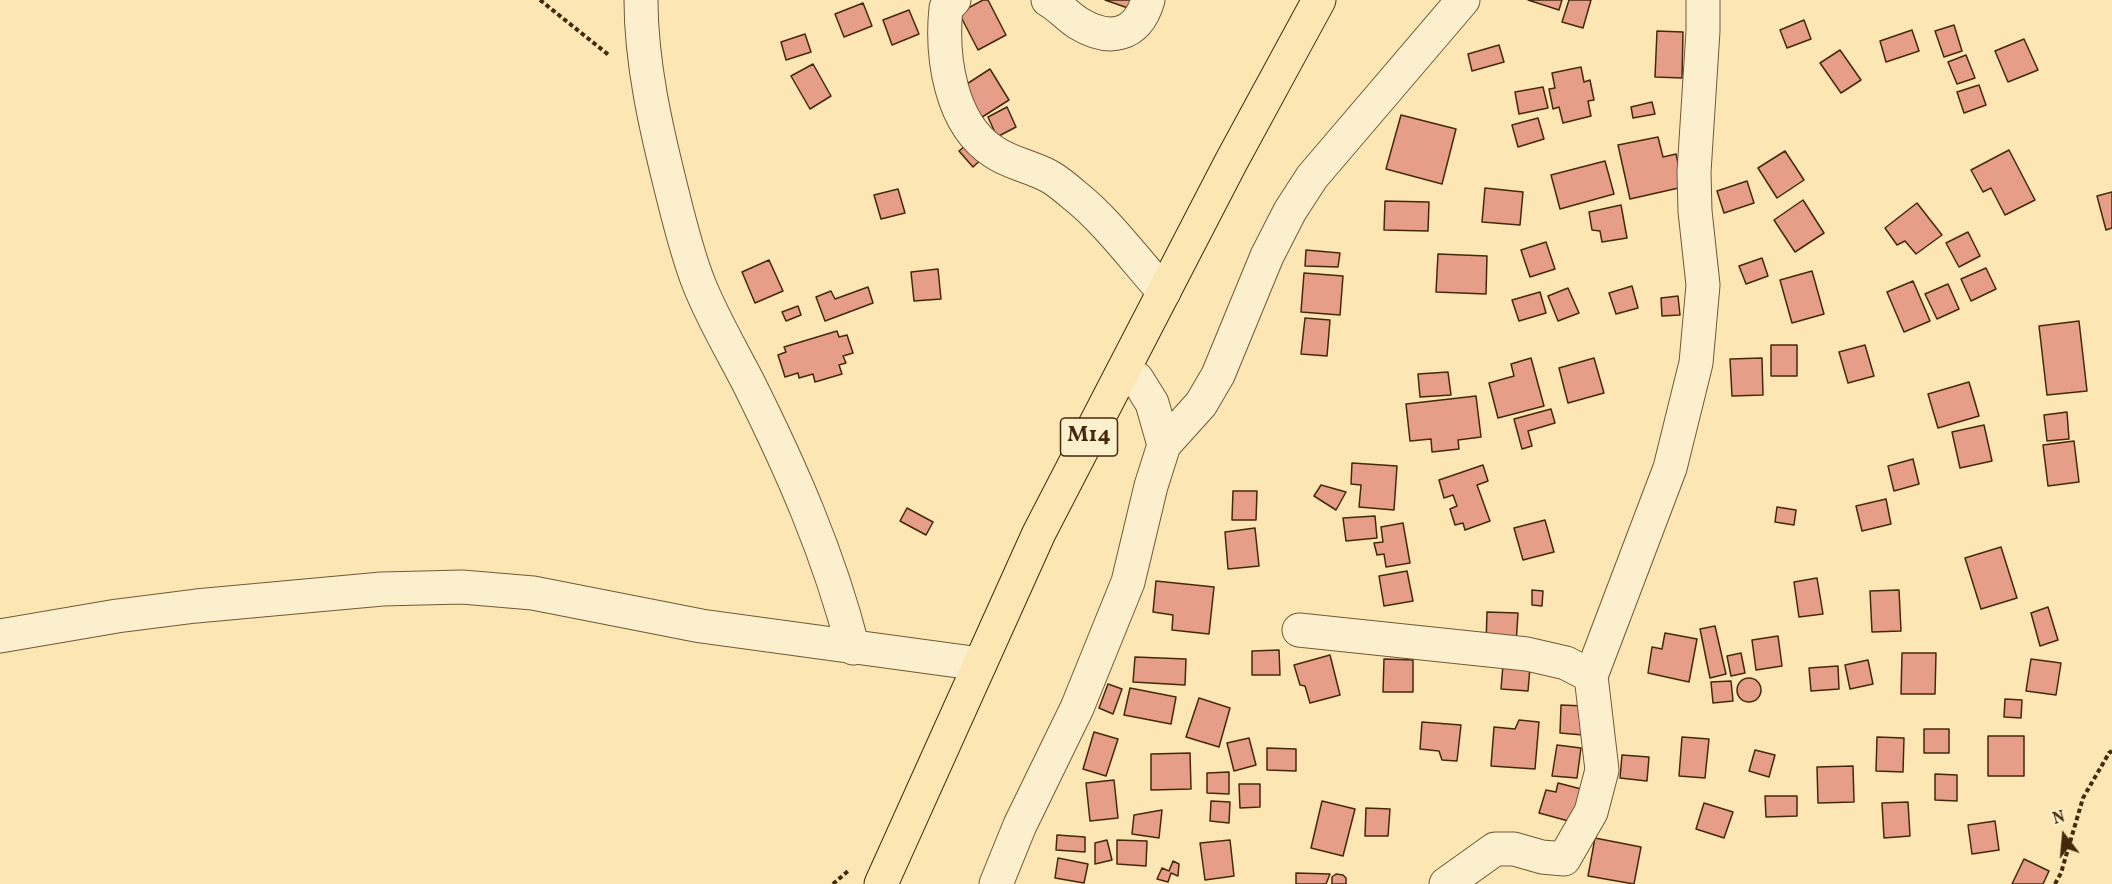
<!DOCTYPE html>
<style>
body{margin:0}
#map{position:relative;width:2112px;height:884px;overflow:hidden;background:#fbe6b4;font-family:Vollkorn,serif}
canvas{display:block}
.north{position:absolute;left:2034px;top:806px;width:60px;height:60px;-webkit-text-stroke:4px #fcefce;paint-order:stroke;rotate:344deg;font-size:16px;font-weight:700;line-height:24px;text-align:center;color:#45290b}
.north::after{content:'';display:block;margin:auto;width:21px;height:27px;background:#45290b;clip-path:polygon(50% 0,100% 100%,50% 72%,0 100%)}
</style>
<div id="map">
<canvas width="2112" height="884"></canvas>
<div class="north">N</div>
</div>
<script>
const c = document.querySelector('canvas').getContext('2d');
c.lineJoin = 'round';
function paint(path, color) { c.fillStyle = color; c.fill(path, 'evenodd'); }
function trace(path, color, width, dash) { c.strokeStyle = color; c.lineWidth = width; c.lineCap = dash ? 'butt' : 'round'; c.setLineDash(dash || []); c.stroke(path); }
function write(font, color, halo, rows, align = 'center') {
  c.font = font + ' Vollkorn,serif'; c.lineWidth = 4.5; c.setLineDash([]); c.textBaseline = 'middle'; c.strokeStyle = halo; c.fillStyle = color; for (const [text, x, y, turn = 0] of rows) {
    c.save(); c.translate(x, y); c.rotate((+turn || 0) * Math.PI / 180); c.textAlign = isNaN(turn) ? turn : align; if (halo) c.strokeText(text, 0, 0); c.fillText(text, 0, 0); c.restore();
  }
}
const building = new Path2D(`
 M983,0h5l18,35 -28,15 -19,-37z
 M1105,0h26l-3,8z
 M1528,0h34l-3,10z
 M1569,0h22l-8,28 -21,-6z
 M863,3l9,23 -28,11 -9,-23z
 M909,10l10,24 -27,11 -9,-25z
 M1804,20l7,19 -24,9 -7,-18z
 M1954,25l8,26 -18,6 -9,-26z
 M1912,30l7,21 -33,11 -6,-21z
 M1657,31l26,1 -1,46 -27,-1z
 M805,34l6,18 -25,8 -5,-18z
 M2024,39l14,31 -30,12 -13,-31z
 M1499,45l5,17 -32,9 -4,-17z
 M1840,50l21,30 -20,13 -21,-30z
 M1966,55l9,23 -18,6 -9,-22z
 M813,64l18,32 -21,13 -19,-33z
 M1581,67l3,15 6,-2 4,20 -6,1 3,15 -28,7 -4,-16 -6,2 -4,-20 6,-1 -3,-15z
 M990,69l19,31 -30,19 -20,-30z
 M1979,85l7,20 -22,8 -7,-21z
 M1543,87l5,21 -29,6 -4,-22z
 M1652,102l3,12 -22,4 -2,-11z
 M1007,107l9,20 -19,10 -9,-20z
 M1401,115l55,14 -14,55 -56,-15z
 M1538,118l6,21 -26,8 -6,-22z
 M1658,137l5,20 13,-3 7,33 -53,12 -12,-54z
 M972,140l13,16 -12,11 -14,-16z
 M2009,150l26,50 -30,15 -14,-27 -8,4 -12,-22z
 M1785,151l19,29 -27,18 -19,-30z
 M1605,161l9,33 -54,15 -9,-34z
 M1747,181l7,22 -30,10 -7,-22z
 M1485,188l38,4 -3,33 -38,-3z
 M898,189l7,24 -24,6 -7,-24z
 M2112,192v36l-6,2 -9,-34z
 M1803,200l21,33 -29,19 -21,-32z
 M1385,201l44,1 -1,29 -44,-1z
 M1917,203l25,32 -26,19 -11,-13 -8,4 -12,-17z
 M1621,205l6,33 -25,4 -2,-11 -8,-1 -3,-18z
 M1968,232l12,24 -21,11 -13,-24z
 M1546,242l9,27 -25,8 -9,-27z
 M1306,250l34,3 -2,14 -33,-1z
 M1438,254l49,2 -1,38 -50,-2z
 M1762,258l6,18 -22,8 -7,-18z
 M769,260l14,31 -28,12 -13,-31z
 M1986,268l10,21 -25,12 -10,-22z
 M938,269l3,30 -27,2 -3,-29z
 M1812,271l12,43 -32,9 -12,-43z
 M1304,273l39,3 -3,39 -39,-3z
 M1913,281l17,40 -26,11 -17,-40z
 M1948,284l11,25 -22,10 -12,-25z
 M1632,286l6,22 -22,6 -7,-21z
 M868,287l5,16 -48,18 -9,-24 15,-6 4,8z
 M1568,288l11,25 -21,8 -10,-25z
 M1540,292l6,21 -27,8 -7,-21z
 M1678,296l2,19 -18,1 -1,-18z
 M798,306l3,9 -15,6 -4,-9z
 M1305,318l25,2 -3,36 -26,-2z
 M2079,321l8,70 -40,4 -8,-69z
 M837,331l2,6 8,-2 6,18 -10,3 3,7 -7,2 3,9 -27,8 -2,-8 -14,4 -1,-5 -13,4 -7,-22 8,-3 -2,-5z
 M1771,345h26v31h-26z
 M1865,345l9,31 -26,7 -9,-31z
 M1531,358l13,48 -46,12 -9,-35 25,-7 -3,-12z
 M1594,358l10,35 -36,10 -9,-35z
 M1762,358l1,37 -31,1 -2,-37z
 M1448,372l3,23 -31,2 -2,-23z
 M1969,382l10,34 -41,12 -10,-34z
 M1476,396l5,41 -23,3 1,9 -27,3 -1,-13 -21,2 -4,-37z
 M1551,409l4,14 -27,8 4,15 -10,3 -8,-30z
 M2067,412l2,27 -22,2 -3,-26z
 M1984,425l8,36 -32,7 -8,-36z
 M2074,441l5,41 -31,4 -5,-41z
 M1913,459l6,25 -25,7 -6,-25z
 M1352,463l45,3 -3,44 -35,-3 2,-22 -10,-1z
 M1483,465l5,16 -11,4 13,36 -25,9 -2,-7 -8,2 -5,-16 7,-3 -4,-11 -9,3 -5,-18z
 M1321,485l25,7 -10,18 -22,-14z
 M1233,491h24l-1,29h-24z
 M1886,499l5,25 -29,7 -6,-25z
 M1777,507l19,3 -2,15 -19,-3z
 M907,508l26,14 -7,13 -26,-14z
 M1375,516l2,22 -31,3 -3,-23z
 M1545,520l9,32 -31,8 -9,-32z
 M1403,523l7,40 -24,4 -2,-13 -7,1 -3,-12 9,-1 -2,-15z
 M1255,528l4,38 -31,3 -3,-37z
 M2001,547l16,51 -36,11 -16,-51z
 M1407,571l6,30 -29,5 -5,-30z
 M1817,578l6,36 -24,3 -5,-35z
 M1156,581l58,6 -5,47 -37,-4 1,-15 -20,-3z
 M1532,590l11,1 -1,15 -10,-1z
 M1899,590l2,41 -29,1 -2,-41z
 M2048,607l10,33 -18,6 -9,-33z
 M1487,612l31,1 -2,31 -30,-1z
 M1715,626l11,48 -16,4 -10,-49z
 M1665,633l32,6 -8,43 -41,-9 4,-26 10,2z
 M1778,636l4,30 -26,4 -4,-30z
 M1279,650l1,25h-28v-24z
 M1741,653l4,20 -14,3 -4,-20z
 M1902,653h34l-1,41h-34z
 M1330,655l10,40 -30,8 -5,-17 -5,-1 -6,-20z
 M1135,657l51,2 -1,26 -52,-3z
 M1384,659l29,1v32h-30z
 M2031,659l30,4 -5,32 -30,-4z
 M1868,660l5,24 -23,5 -5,-24z
 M1503,665l27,2 -2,24 -27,-2z
 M1838,666l1,23 -28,2 -2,-23z
 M1737 690a12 12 0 1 1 24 0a12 12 0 1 1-24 0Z
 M1731,681l2,20 -20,2 -2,-21z
 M1108,684l14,5 -9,25 -14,-6z
 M1130,688l46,9 -5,27 -47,-9z
 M1199,698l31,10 -11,39 -33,-10z
 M2005,699l17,1 -1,18 -17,-1z
 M1561,705l24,1 -2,29 -23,-2z
 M1519,720l20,2 -4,47 -44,-3 3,-39 21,2z
 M1422,722l39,3 -4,36 -15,-1 -3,-9 -19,-2z
 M1924,729h25v24h-25z
 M1094,732l24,7 -12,37 -23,-7z
 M1988,736h36v40h-36z
 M1682,737l27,2 -4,39 -26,-2z
 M1877,737l27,1 -1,34 -27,-1z
 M1249,738l7,27 -22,6 -7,-28z
 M1557,745l24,3 -4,30 -25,-2z
 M1267,748l29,1v22l-29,-1z
 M1755,750l20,5 -6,22 -20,-6z
 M1190,753l1,36 -40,1v-36z
 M1622,755l27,2 -2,24 -27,-3z
 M1853,766l1,36 -36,1 -1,-36z
 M1229,772v22l-22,-1v-20z
 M1935,774l22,1v26l-22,-1z
 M1114,780l4,38 -28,3 -4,-38z
 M1558,783l27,7 -9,33 -37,-10 7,-23 10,2z
 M1239,784h21v23l-20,1z
 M1765,796h32v20l-31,1z
 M1211,801l19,1 -1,21 -19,-2z
 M1322,801l33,8 -12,47 -32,-8z
 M1908,802l2,34 -26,2 -2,-35z
 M1704,803l29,9 -9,26 -28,-9z
 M1366,808l24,1 -2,27h-23z
 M1162,810l-3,28 -27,-4 2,-19z
 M1995,821l4,29 -27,4 -4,-29z
 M1057,835l28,2v15l-29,-2z
 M1595,838l46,9 -7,37 -46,-8z
 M1107,840l5,20 -17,4v-21z
 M1117,840l30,1 -1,25 -29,-2z
 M1230,840l4,36 -29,4 -5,-37z
 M1058,858l30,6 -4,19 -29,-5z
 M2024,859l25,12 -6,13h-31z
 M1173,861l6,3 -1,12 -7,-3 -3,9 -11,-3 5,-11 7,3z
 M1296,873l34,1 -4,10h-30z
 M1336,874l7,1 3,3v6h-14v-7z`);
paint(building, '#e69e88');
trace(building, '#45290b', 1.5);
const minor = new Path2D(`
 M641,0c0,63 15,128 30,188 8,32 16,66 28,96 14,35 32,65 49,98 43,86 81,172 105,266
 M954,0l-8,8c-5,48 4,116 48,144 17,12 40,15 58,26 8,5 15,11 22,17 32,25 62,66 90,97
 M1048,0c11,6 19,16 30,23 31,19 59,14 70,-23
 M1164,445l37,-41 17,-29 49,-119 23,-45 22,-34 151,-177
 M1299,630l228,24 39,9 25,13
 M0,636l117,-20 79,-10 186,-17 80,-2 71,6 168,33 279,38
 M996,884l24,-59 57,-117 51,-126 23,-96 13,-41 -12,-42 -15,-24 -17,-2
 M1446,884l49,-35h19l28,8 22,2 27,-47 11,-42 -11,-94 79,-208 26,-105 7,-78 -8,-74 -1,-39 9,-141v-31`);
const highway = new Path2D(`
 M881,884l158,-351 192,-371 88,-162`);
trace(minor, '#725835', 35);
trace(highway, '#45290b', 35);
trace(new Path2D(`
 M540,0l70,56
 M833,884l15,-13
 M2055,884l6,-11 22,-75 26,-45 3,-2`), '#45290b', 4, [4.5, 3]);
trace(minor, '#fcefce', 33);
trace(highway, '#fbe6b4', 33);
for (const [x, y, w] of [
 [1089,437,57]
]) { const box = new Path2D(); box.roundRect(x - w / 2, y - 19, w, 38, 4.5); c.fillStyle = '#fcefce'; c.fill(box); trace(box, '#45290b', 1.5); }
write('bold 22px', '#45290b', null, [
 ["M14",1089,437]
]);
</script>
